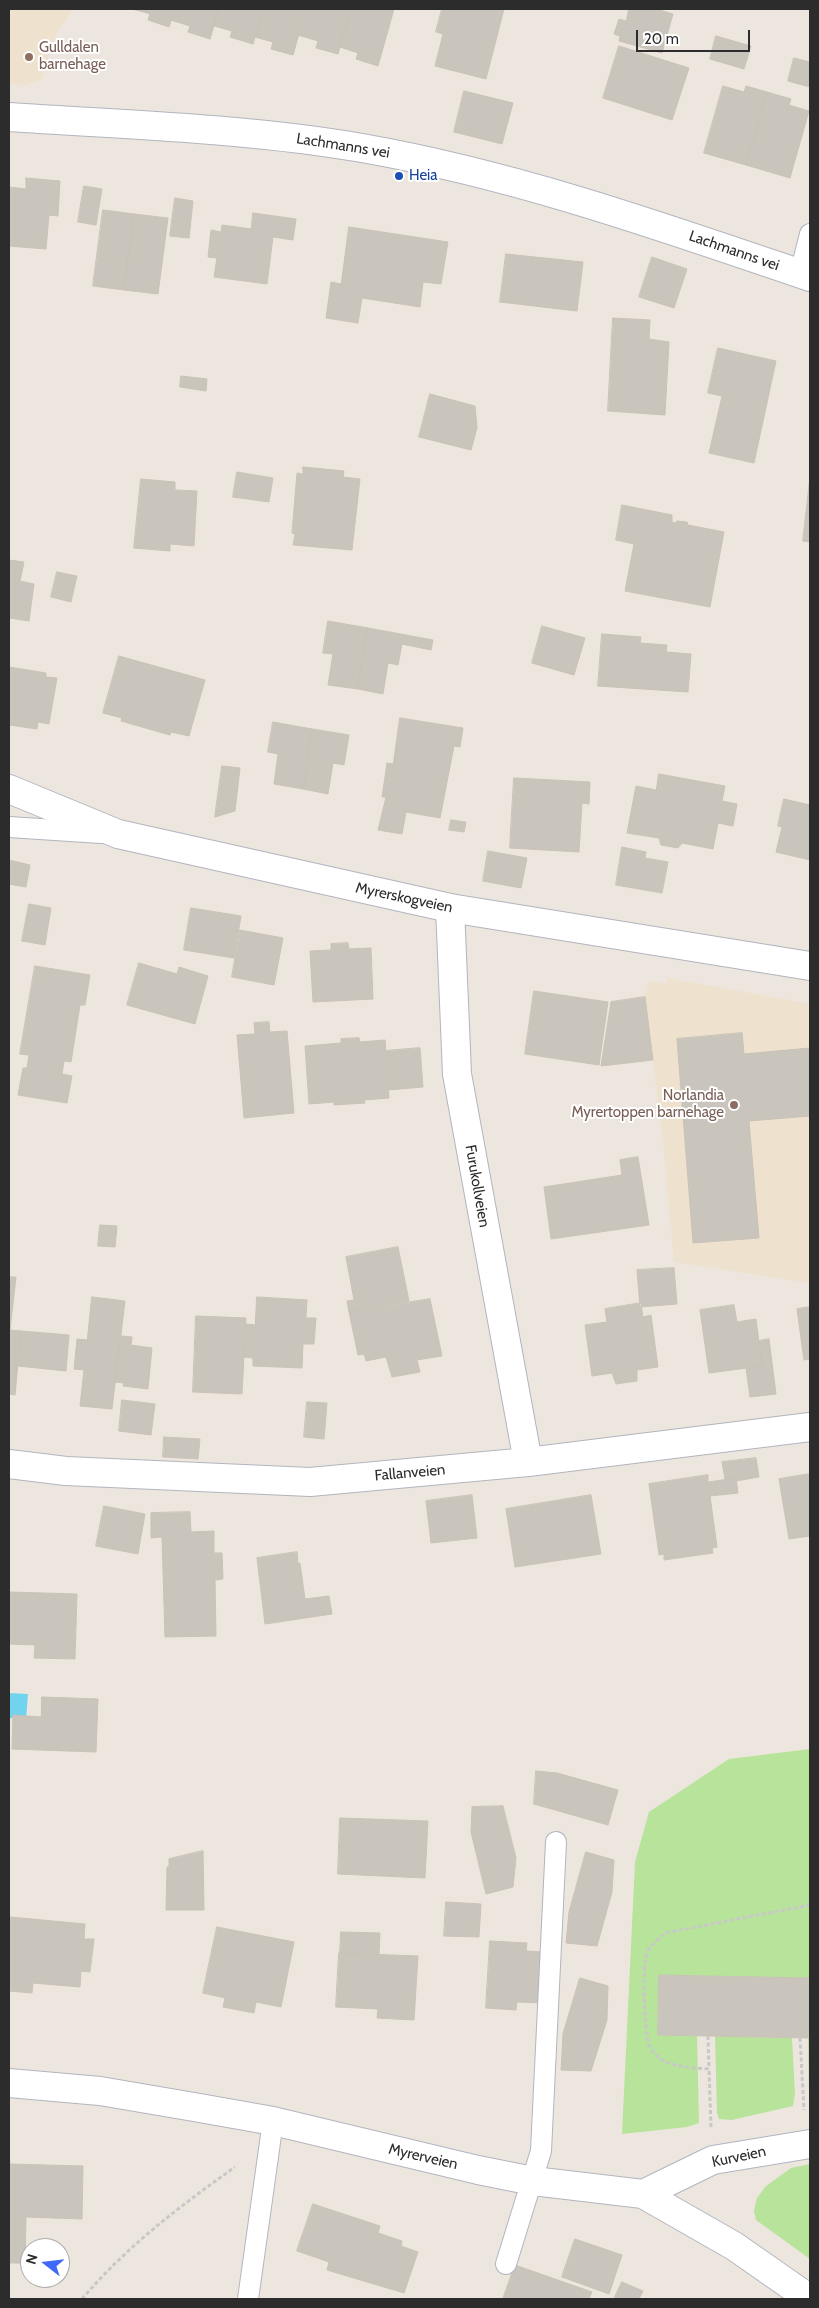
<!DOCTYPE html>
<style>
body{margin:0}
#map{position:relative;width:819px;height:2308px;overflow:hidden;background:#ede6de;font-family:Cabin,sans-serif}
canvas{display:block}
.frame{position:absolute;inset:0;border:10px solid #2c2c2c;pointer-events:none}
.north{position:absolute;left:20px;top:2238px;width:50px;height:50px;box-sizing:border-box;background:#fff;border:1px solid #ababab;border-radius:50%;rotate:286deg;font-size:14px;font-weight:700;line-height:20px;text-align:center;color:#2c2c2c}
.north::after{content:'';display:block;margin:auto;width:18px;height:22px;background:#3f6af9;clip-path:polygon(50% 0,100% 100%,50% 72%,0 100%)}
.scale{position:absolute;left:636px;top:30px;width:114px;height:22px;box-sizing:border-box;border:2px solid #2c2c2c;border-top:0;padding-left:6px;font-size:15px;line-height:18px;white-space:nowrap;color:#2c2c2c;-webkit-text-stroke:4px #fff;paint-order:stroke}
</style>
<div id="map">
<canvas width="819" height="2308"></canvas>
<div class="frame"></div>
<div class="north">N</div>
<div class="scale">20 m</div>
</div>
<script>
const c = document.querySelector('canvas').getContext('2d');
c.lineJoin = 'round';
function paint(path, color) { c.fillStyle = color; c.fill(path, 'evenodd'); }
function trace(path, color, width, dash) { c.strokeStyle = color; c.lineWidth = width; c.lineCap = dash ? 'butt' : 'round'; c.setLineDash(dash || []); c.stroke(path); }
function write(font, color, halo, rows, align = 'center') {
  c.font = font + ' Cabin,sans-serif'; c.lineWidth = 4; c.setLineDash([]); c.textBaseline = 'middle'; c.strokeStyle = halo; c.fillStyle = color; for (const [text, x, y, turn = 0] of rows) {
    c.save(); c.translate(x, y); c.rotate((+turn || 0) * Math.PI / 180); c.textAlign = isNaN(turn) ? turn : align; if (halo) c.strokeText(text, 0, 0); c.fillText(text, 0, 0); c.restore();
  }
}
paint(new Path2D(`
 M9,9h65l-18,25 -15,46 -16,5 -16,-1z
 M668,978l142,26v279l-136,-21 -10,-111 -19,-154 3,-16 18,3z`), '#eee2ce');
paint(new Path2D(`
 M810,1749v229l-151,-3 -1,60 39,1 2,87 -12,4 -65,7 13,-272 14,-50 80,-53z
 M715,2036l77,2 3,55 -2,13 -61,14 -13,-1 -2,-6z
 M808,2038h2v62l-1,-2z
 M810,2164v95l-54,-39 -2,-9 3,-13 9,-12 25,-18z`), '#b7e39b');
paint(new Path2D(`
 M9,1693l19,1 -2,25 -17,-1z`), '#72d3ee');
const building = new Path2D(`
 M132,9h43l-6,18 -21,-7 2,-6z
 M175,9h44l-9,30 -22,-7 2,-6 -19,-6z
 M219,9h44l-10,35 -23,-7 2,-6 -18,-5z
 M263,9h43l-13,46 -22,-6 2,-7 -18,-5z
 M306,9h45l-13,45 -22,-6 2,-7 -20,-6z
 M351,9h43l-16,57 -22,-7 2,-6 -18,-6z
 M442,9l7,2 1,-2h54l-18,70 -51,-13 8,-32 -7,-2z
 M629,9h27l17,5 -11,39 -43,-12 1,-5 -6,-2 5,-15 7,2z
 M716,36l35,10 -7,23 -34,-10z
 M619,46l70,22 -17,52 -69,-22z
 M794,58l16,4v25l-22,-6z
 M723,86l21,6 2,-6 21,6 -21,73 -42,-12z
 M464,91l49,12 -11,41 -48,-12z
 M767,92l24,7 -2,6 20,6 -19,67 -44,-13z
 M26,178l34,3 -2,35 -9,-1 -3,34 -37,-3v-59l17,2z
 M84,186l18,3 -6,36 -18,-3z
 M175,198l18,3 -4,37 -19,-2z
 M103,210l31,4 -10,76 -31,-4z
 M253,213l43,6 -3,21 -20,-3 -6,47 -53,-7 3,-19 -9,-1 3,-27 10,2 1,-7 29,4z
 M134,214l34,4 -10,76 -34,-4z
 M349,227l99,15 -7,42 -18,-2 -3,25 -58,-9 -4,25 -32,-5 5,-36 10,2z
 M506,254l77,8 -6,49 -77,-9z
 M652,257l35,12 -13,39 -35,-11z
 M613,318l37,2 -1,19 20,3 -4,73 -57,-4z
 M718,348l58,13 -22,102 -45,-10 13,-57 -14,-3z
 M181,376l26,3 -1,12 -26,-4z
 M430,394l45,12 2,22 -6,22 -52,-13z
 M303,467l41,4 -1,6 17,2 -8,71 -59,-5 2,-11 -3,-1 5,-60 6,1z
 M237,472l36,6 -4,24 -36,-5z
 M810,477v65l-7,-1z
 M141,479l34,3v8l22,1 -3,55 -24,-2v7l-36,-3z
 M622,505l50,10v7l3,1 2,-2 10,1 1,3 36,7 -14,75 -85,-16 9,-47 -18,-4z
 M9,560l15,2 -4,19 14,3 -5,37 -20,-3z
 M57,572l20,4 -6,26 -20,-5z
 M328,621l40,7 -10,61 -30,-4 5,-31 -10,-1z
 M542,626l43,12 -11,37 -42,-12z
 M368,628l65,12 -2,10 -29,-6 -4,21 -10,-2 -5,31 -25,-5z
 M602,634l39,3 -1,6 27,2 -1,7 25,2 -3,38 -90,-6z
 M119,656l86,24 -16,56 -18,-4 -1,3 -49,-14 1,-3 -19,-5z
 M9,667l37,6v4l11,1 -8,46 -11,-2 -1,7 -28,-4z
 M400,718l63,10 -3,19 -6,-1 -14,72 -34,-6 -4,22 -24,-4 8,-33h-4l5,-34 6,1z
 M273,722l39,7 -9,60 -29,-5 4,-30 -10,-2z
 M312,729l37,6 -5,30 -11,-2 -5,31 -25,-5z
 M222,766l18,2 -5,43 -20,6z
 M659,774l66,12 -3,15 15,3 -4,22 -15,-3 -5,26 -31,-6 -4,5 -17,-3 -2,-7 -32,-5 9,-47 20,4z
 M514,778l76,4 -1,22 -7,-1 -3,49 -69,-4z
 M784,799l26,6v55l-34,-8 6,-25 -4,-1z
 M451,820l15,2 -2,10 -15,-2z
 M622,847l24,5 -1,6 23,4 -6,31 -46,-8z
 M488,851l39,7 -6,30 -38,-7z
 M9,860l21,5 -4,22 -17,-3z
 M29,904l22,4 -6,37 -23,-4z
 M191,908l50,8 -7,42 -50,-8z
 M240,930l43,8 -9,47 -42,-8z
 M348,943l1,6 22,-1 2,51 -60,3 -3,-51 21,-1v-6z
 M139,963l38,11 2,-7 29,9 -13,48 -68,-19z
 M35,966l55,9 -5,30h-5l-9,57 -7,-1 -2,13 10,2 -5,27 -49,-8 5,-27h4l2,-13 -9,-1z
 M534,991l74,11 -9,63 -74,-11z
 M645,997l8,63 -52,6 10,-64z
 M269,1022l1,10 17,-1 7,82 -50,5 -7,-83 18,-1 -1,-11z
 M742,1033l2,21 66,-6v68l-61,5 10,117 -66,5 -16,-204z
 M359,1038l1,4 25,-2 4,58 -25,2 1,3 -31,2v-3l-25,2 -4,-58 36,-3v-4z
 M420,1048l3,39 -35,3 -3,-39z
 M638,1157l11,68 -98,14 -7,-52 78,-12 -2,-15z
 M100,1225l17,1 -2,21 -17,-1z
 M398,1247l11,54 -60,11 -2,-11 7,-1 -8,-43z
 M674,1268l3,36 -37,3 -3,-37z
 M9,1271l1,6h6l-6,53 11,1 -6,64 -6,-1z
 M92,1297l33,4 -13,108 -32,-3 4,-36 -10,-1 3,-30 10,1z
 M257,1297l50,3 -1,18h10l-2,26h-11l-1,24 -49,-2v-8l-9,-1 2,-33 9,1z
 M430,1299l12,57 -25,4 3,12 -28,5 -6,-20 -20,4 -2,-7 -6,1 -9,-43z
 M641,1303l2,14 8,-2 7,52 -21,3v11l-21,3 -4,-11 -20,3 -7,-51 22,-3 -2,-13z
 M734,1305l3,17 19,-3 6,47 -53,7 -9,-63z
 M810,1307v52l-6,1 -7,-51z
 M196,1316l50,2 -4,76 -49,-2z
 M21,1331l48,4 -3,36 -48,-5z
 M121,1336l11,1 -1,8 21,3 -4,41 -25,-3 1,-3 -9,-1z
 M769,1339l7,55 -26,3 -4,-29 16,-2 -3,-25z
 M122,1400l33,4 -4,31 -32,-4z
 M307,1402l20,1 -3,36 -20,-2z
 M164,1437l36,2 -2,20 -35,-2z
 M756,1458l3,19 -23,4v-3l-11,1 -3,-17z
 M810,1474v62l-21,3 -10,-60z
 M708,1475v7l28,-4 2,15 -28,3 7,51 -5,1 1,5 -49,7v-6l-5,1 -10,-71z
 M472,1495l5,43 -46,5 -5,-42z
 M591,1495l10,59 -86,13 -9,-58z
 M104,1506l41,8 -7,40 -42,-8z
 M190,1512l1,20 23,-1v22h8l1,26 -8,1 1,56 -51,1 -3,-100 -11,1v-25z
 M297,1552l1,12 2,-1 5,36 24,-3 3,18 -67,10 -8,-66z
 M9,1592l68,2 -2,65 -41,-1 1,-13 -26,-1z
 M42,1697l56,2 -2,53 -84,-3 1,-34 28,2z
 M536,1771l21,2 61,17 -10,35 -74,-21z
 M503,1806l13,52 -3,29 -27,7 -15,-62 1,-25z
 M340,1818l88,3 -3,57 -87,-4z
 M203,1851l1,59h-38l1,-43h2v-8z
 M586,1852l28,8 -2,32 -15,54 -31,-3 3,-31z
 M446,1902l35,2 -2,33 -35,-1z
 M10,1917l75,7 -1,15h10l-4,33 -9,-1 -1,16 -47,-4 -1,10 -23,-2z
 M217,1927l77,15 -13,65 -25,-5 -2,11 -31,-6 2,-9 -22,-5z
 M341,1932l39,1 -1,21 -39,-1z
 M490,1941l37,2 -1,8 19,1 -3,51 -25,-1 -1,8 -30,-2z
 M339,1953l79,3 -4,64 -37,-2 1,-9 -42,-2z
 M659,1975l151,3v60l-152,-3z
 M580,1978l28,8 -1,34 -16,51 -30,-1 2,-36z
 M9,2156l1,8 73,2 -1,53 -56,-2 -1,46h-16z
 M313,2204l67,22 -2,7 24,8 -1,5 17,6 -14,41 -77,-23 2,-8 -32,-11z
 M575,2239l47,16 -13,39 -47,-17z
 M515,2265l77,27 -3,7h-86z
 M622,2282l21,9 -4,8h-25z`);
paint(building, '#c9c4bc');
trace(building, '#c9c2b7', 1);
const service = new Path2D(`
 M800,274l10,-40
 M9,827l92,6
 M506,2264l35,-113 15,-309
 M248,2299l25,-178`);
const minor = new Path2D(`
 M450,908l7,166 71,388
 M9,1464l57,7 244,11 218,-20 282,-35
 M9,2083l91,8 94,16 79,14 205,49 55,11 110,13 91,52 76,53
 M643,2194l70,-34 97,-16`);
const tertiary = new Path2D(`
 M9,117c117,8 237,11 353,31 154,27 301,79 448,129
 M9,789l109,45 332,74 360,58`);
trace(service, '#b2b5bf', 22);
trace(minor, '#b2b5bf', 30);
trace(tertiary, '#b2b5bf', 30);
trace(new Path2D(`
 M708,2036l1,33
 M800,2038l4,72
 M711,2127l-2,-58c-14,-1 -41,-2 -51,-12 -3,-3 -8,-8 -9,-12 -5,-16 -7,-76 -2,-92 3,-8 12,-14 18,-20l145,-28
 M82,2299c44,-52 98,-93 153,-132`), '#c8c8c8', 3, [4, 2.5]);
trace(service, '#fff', 20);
trace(minor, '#fff', 28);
trace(tertiary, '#fff', 28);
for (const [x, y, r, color] of [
 [29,57,5,"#8d6e63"],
 [399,176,5,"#1a4fb4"],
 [734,1105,5,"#8d6e63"]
]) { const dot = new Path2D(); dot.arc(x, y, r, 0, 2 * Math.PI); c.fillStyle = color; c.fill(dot); trace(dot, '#fff', 2); }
write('15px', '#785e54', '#fff', [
 ["Gulldalen",39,48],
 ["barnehage",39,65],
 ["Norlandia",724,1096,"right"],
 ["Myrertoppen barnehage",724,1113,"right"]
], 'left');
write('15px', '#2c2c2c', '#fff', [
 ["Lachmanns vei",343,146,9],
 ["Lachmanns vei",734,251,19],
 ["Myrerskogveien",404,898,12],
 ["Furukollveien",477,1186,80],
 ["Fallanveien",410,1473,-5],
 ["Myrerveien",423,2157,13],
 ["Kurveien",739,2157,-12]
]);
write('15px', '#164399', '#fff', [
 ["Heia",409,176]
], 'left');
</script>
